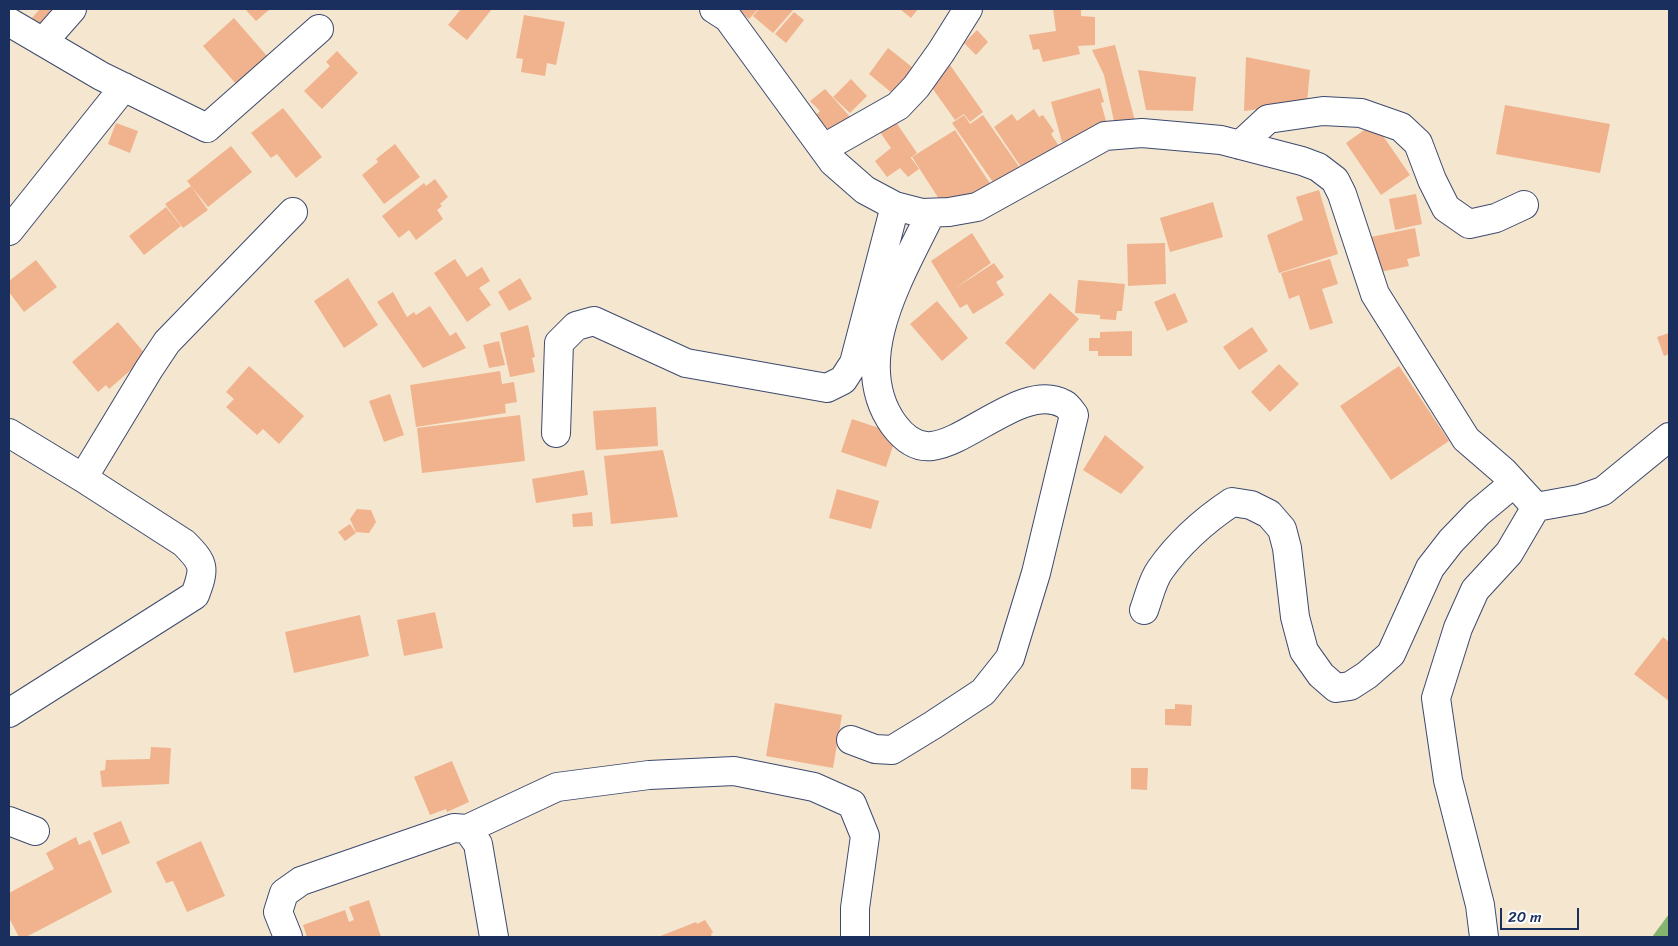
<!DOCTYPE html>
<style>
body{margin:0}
#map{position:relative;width:1678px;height:946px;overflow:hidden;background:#f5e6cf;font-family:Sriracha,sans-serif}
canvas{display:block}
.frame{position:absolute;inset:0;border:10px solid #1b2f5e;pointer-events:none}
.scale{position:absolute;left:1500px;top:908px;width:79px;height:22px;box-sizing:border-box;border:2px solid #1b2f5e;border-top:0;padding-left:6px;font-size:15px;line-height:18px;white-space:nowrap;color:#1b2f5e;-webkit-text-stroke:4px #fff;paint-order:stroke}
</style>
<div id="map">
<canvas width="1678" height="946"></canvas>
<div class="frame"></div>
<div class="scale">20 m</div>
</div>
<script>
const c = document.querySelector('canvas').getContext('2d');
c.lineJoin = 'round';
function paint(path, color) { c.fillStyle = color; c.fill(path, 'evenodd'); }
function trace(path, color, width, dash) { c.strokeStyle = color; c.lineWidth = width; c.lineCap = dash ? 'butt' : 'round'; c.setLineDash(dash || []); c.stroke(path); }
paint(new Path2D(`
 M1669,914v23h-17z`), '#84b46e');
paint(new Path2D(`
 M37,9h18l-14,17 -9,-8 7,-8z
 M245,9h25l-14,12z
 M461,9h31l-25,31 -19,-15z
 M737,9h21l-9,10z
 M759,9h35l-21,24 -20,-17z
 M900,9h18l-7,9z
 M1053,9h28v7l14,1v28l-17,1 2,8 -37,8 -4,-13 -6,1 -4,-15 27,-4z
 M794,12l10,8 -18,23 -11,-9z
 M524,15l41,7 -9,43 -9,-2 -2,13 -24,-4 2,-13 -7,-1z
 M234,18l33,38 -31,28 -33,-38z
 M977,30l11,12 -12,13 -12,-12z
 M1115,45l20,76 -20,5 -11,-51 -12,-25z
 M888,48l9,7 -7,9 7,-9 21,17 -20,26 -29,-24z
 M337,51l21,22 -36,36 -18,-18 26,-25 -4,-4z
 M1246,57l64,13 -3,33 -63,8z
 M948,62l35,50 -13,10 -6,-8 -9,6 -30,-42z
 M1138,70l58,7 -3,34 -47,-1z
 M851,79l16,17 -17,17 -17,-16z
 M1100,88l4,14 -3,1 7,25 -46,14 -11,-40z
 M825,89l29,32 -22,13 -16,-19 4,-4 -10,-10z
 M1505,105l105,19 -10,49 -104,-19z
 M283,108l39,49 -26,21 -19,-24 -6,4 -20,-25z
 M1034,109l5,8 4,-2 11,16 -3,3 8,12 -36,24 -29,-43 18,-13 5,7z
 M891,115l26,38 -7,5h1l8,11 -11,8 -8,-9 -13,9 -12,-16 16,-13 -16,-23z
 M964,115l6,9 13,-9 37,53 -25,17 -43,-62z
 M116,123l22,8 -8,22 -22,-9z
 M1374,123l36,52 -29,20 -35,-52z
 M955,130l36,55 -24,13 -28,1 -27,-42z
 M395,144l25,33 -36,27 -22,-29 16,-13 -2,-3z
 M231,146l21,26 -44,35 -21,-26z
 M435,179l13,18 -8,7 2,2 -5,4 6,9 -27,21 -7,-10 -10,8 -17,-22 42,-33 2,3z
 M191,186l17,24 -25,18 -18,-24z
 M1319,190l19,64 -59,19 -12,-38 36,-15 -7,-23z
 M1416,194l6,30 -27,6 -6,-31z
 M1213,202l10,35 -53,15 -10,-34z
 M166,207l15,19 -37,29 -15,-19z
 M1415,228l5,28 -13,3 2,7 -29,6 -5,-26 -7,1 -2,-9z
 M972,233l19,30 -37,26 40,-26 10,14 -8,5 8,13 -31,19 -6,-10 -7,4 -29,-47z
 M1165,243l1,41 -38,2 -1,-42z
 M455,259l12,18 15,-10 8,14 -11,7 12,17 -24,17 -33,-49z
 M1330,259l8,25 -16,5 11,34 -23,7 -11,-35 -10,4 -8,-26z
 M36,260l21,27 -33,25 -15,-20v-11z
 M348,278l30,47 -34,23 -30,-47z
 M520,278l12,21 -23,12 -11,-19z
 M1078,280l47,4 -3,27h-5l-1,9 -16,-1v-4l-25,-2z
 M393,292l14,25 7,-5 2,3 14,-9 20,30 6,-4 10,16 -43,20 -46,-66z
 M1050,293l29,26 -45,51 -29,-27z
 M1175,293l13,29 -21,9 -13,-29z
 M937,301l31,37 -26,23 -32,-37z
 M118,322l29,34 -38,33 -3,-4 -8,7 -26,-30z
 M528,325l7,32 -3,1 3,14 -25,5 -10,-44z
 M1252,327l16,24 -29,19 -16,-23z
 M1132,331v25h-34v-5h-9v-13h11v-6z
 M1669,333v21l-5,2 -7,-19z
 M499,341l6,24 -16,3 -6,-23z
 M1279,364l20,20 -29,28 -19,-20z
 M249,366l55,50 -25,28 -16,-15 -6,6 -31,-28 8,-8 -8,-7z
 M1399,366l50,75 -58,39 -51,-74z
 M500,371l2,13 12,-2 3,20 -12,2 1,9 -90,14 -6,-42z
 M390,394l14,41 -20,7 -15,-41z
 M656,407l2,39 -62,4 -3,-39z
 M520,415l5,46 -103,12 -5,-45z
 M852,419l45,15 -11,33 -45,-15z
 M1105,435l39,32 -23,27 -38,-24z
 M663,450l15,67 -67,7 -7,-68z
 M584,470l4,25 -52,8 -4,-24z
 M837,489l42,12 -8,28 -42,-11z
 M357,509l14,1 5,12 -7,11 -13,-1 -6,-13z
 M592,512l1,14 -20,1 -1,-13z
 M350,524l6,9 -11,8 -7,-9z
 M435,612l8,36 -39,8 -7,-36z
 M360,615l9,41 -75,17 -9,-41z
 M1663,637l6,5v59l-35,-27z
 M775,703l67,12 -9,53 -67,-12z
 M1175,704l17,1 -1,21 -26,-1v-16h10z
 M151,747l20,1 -2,36 -67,3 -2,-16 5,-1 1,-10 44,-1z
 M452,761l17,41 -22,10 -1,-3 -16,6 -16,-38z
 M1131,768h17l-1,22 -16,-1z
 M121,821l9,22 -28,12 -9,-22z
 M76,837l3,8 11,-5 22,52 -86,45h-7l-10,-19v-25l45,-24 -8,-16z
 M201,841l24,55 -38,16 -14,-31 -7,2 -10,-21z
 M369,900l12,37h-74l-4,-12 42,-15 4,12 5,-2 -5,-13z
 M705,920l8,12 -2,2 1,3h-54l38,-15 1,2z`), '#f0b38e');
const minor = new Path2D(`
 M714,9l14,9 105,144 32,28 30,16 27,7 27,-1 28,-5 128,-71 37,-3 79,7 81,21 16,6 17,13 7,14 33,100 91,145 37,32 33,36 44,-8 23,-8 66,-54
 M9,22l92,54 106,52 112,-99
 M43,42l29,-33
 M1240,145l28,-26 55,-8 38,2 40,14 17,16 14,37 14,28 23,16 27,-6 28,-13
 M824,148l74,-42 18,-19 25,-35 27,-43
 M9,231l115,-144
 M9,433l74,45 101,65c21,21 21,25 11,52l-186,118
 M556,433l3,-90 17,-17 18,-5 92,42 141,25 16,-8 11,-17 41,-157
 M83,478l66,-109 18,-27 126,-130
 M1144,610c5,-13 8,-29 16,-40 19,-27 45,-50 72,-68l19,3 18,9 13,15 5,19 8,69 9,34 17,24 15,13 14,-2 17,-11 24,-21 39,-86 21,-27 27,-28 36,-30
 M851,740l24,9 17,1 41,-25 50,-33 27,-34 26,-85 38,-158c-3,-4 -6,-9 -10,-11 -38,-22 -95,38 -132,42 -16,2 -29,-9 -38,-21 -47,-65 8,-151 37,-212
 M9,821l26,10
 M467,829l90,-42 92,-12 85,-4 80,16 38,17 13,32 -10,72v29
 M288,937l-10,-25 6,-19 17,-12 153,-53 13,1 11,15 16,93
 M1484,937l-4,-32 -32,-125 -12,-82 22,-70 17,-38 34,-37 27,-46`);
trace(minor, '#3c4a6f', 30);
trace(minor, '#fff', 28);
</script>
